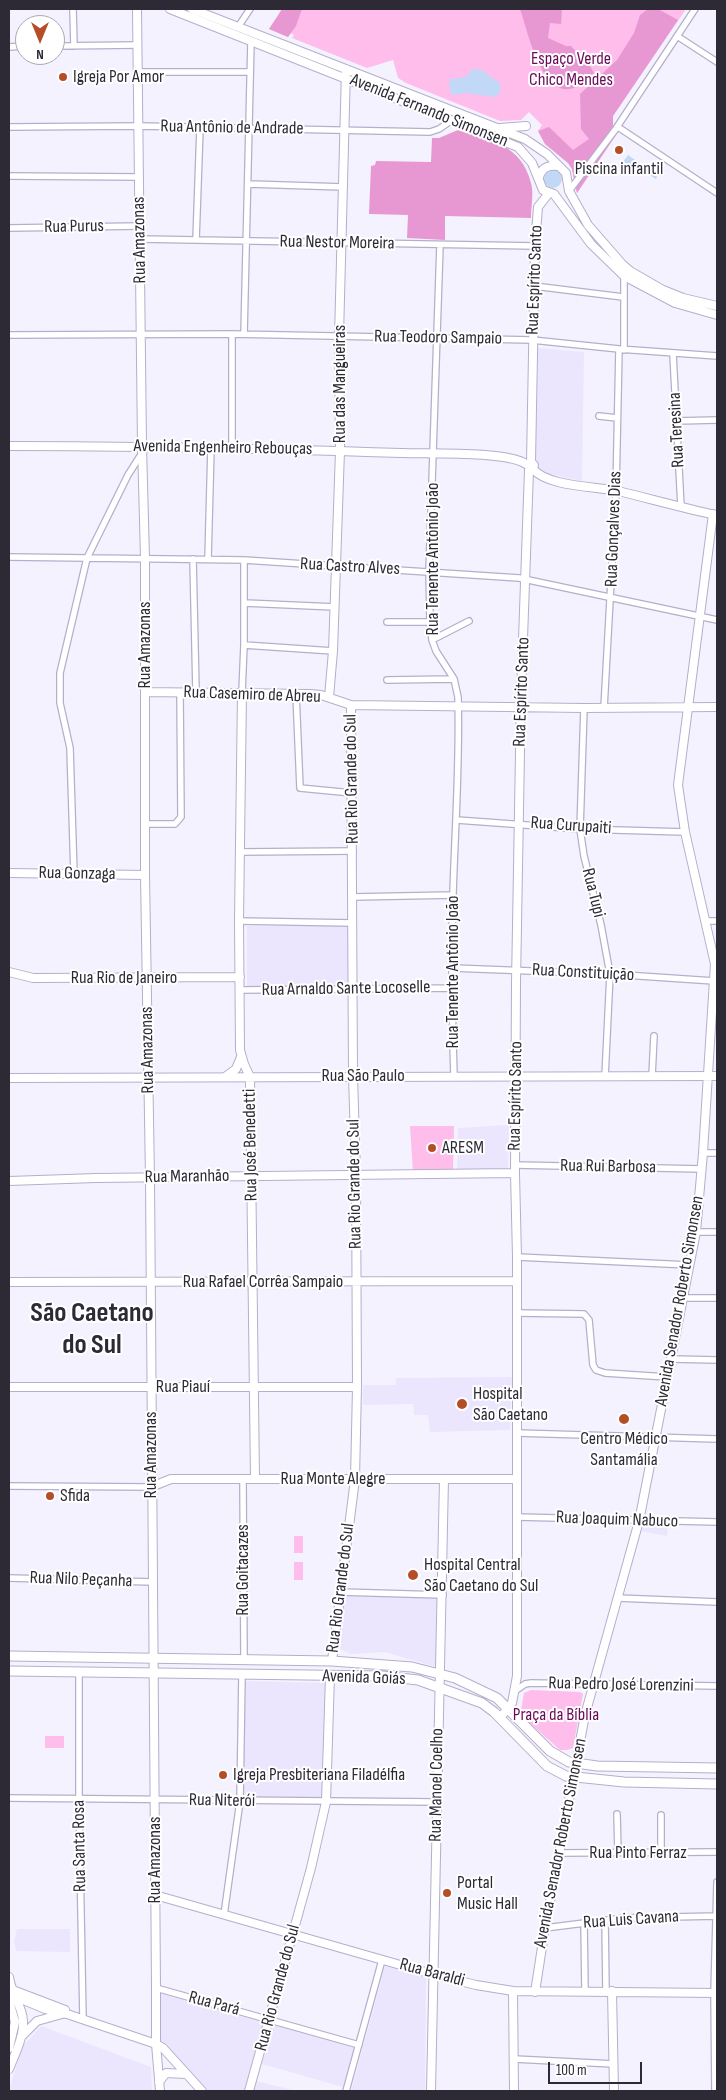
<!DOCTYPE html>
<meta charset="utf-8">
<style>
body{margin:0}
#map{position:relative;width:726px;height:2100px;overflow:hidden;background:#f5f2ff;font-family:"Sofia Sans Condensed",sans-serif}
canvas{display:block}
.frame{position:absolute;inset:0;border:10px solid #2d2a36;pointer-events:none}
.north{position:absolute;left:15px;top:15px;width:50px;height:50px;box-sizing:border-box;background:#fff;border:1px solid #abaaaf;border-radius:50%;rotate:180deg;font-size:14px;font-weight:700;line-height:20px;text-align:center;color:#2d2a36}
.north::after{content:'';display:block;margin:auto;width:18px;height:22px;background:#b54e28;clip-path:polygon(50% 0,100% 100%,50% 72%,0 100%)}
.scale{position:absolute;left:548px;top:2062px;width:94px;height:22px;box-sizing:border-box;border:2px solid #2d2a36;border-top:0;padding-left:6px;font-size:15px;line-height:18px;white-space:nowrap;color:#2d2a36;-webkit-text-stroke:4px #fff;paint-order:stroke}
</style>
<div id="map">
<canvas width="726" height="2100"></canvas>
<div class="frame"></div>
<div class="north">N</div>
<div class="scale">100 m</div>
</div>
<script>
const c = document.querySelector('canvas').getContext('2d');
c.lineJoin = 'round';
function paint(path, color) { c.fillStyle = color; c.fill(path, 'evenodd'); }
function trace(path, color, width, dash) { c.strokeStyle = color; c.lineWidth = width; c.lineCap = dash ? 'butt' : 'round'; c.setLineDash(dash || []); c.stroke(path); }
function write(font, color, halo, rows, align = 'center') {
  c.font = font + ' "Sofia Sans Condensed",sans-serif'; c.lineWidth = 4; c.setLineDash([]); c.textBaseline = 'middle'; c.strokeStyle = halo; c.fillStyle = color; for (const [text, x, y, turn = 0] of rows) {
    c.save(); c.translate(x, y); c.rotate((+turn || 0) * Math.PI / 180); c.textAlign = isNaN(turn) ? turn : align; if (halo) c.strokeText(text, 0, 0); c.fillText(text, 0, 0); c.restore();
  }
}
paint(new Path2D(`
 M538,348l46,4 -2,129 -33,-7 -12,-8 -2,-4z
 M247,926h103v62h-103z
 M508,1125l1,2 -1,43 -51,2 1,-44z
 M512,1377l-2,53 -80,2 -2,-17h-14l-1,-11 -50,1v-20h33v-7z
 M645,1526l23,1 -1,9 -26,-5z
 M345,1596l93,2 -2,69 -51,-15 -35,2 -10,-5z
 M246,1681l80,2 -2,116 -81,-2z
 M17,1929h53v23l-54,-1 -2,-10z
 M385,1966l41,11 -1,114h-74z
 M158,1993l107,30 -21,68h-36l-47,-47z
 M273,2024l81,24 -11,39 -81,-23z
 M41,2026l110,41 1,24h-143l13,-44z
 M256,2081l41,10h-44z`), '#ebe6fe');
paint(new Path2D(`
 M283,9h403l-73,107v9l5,7 -41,61 -5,-24 -4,-6 -23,-19 -7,-13 4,-6 -13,-13 -8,8 -21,1 -94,-38 -8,-5 -5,-18 -26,8 -75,-30 2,-3 -3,-2 -3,4 -19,-8z
 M410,1126h44l-1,44 -40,2z
 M294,1536h9v17h-9z
 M294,1562h9v18h-9z
 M531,1690l49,2 3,2 -10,54 -6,2h-7l-36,-32 -3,-8 3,-17z
 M45,1736h19v12h-19z`), '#febdeb');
paint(new Path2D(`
 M282,9h20l-6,17 -8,11 -19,-8z
 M520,9h42l-1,15 -11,-1 -2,15 18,8h5l9,10 5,1 9,16c-47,51 -63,-32 -74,-64z
 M648,9h10l20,11 -65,96v9l5,7 -41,61 -5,-24 -4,-6 -23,-19 -7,-13 11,-4 24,23 16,-11 -8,-10 -1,-35 37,-34 17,-27 6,-18z
 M458,130c33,11 63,14 73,53 3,10 0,24 0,35l-86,-2v24l-38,-2 1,-23 -39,-1 2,-48 4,-1 1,-4 55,1 1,-24h7z`), '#e798d2');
paint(new Path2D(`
 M480,69l21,15 -2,10 -6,3 -27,-4 -11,2 -4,-2 -2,-8 1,-6 16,-2 5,-7z
 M628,155l13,9 -3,6 -15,-8z
 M656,165l9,5 -4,6h-4l-1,3 -11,-7 5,-6z
 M544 179a9 9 0 1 1 18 0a9 9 0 1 1-18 0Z`), '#c1d9f6');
const street = new Path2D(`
 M73,9l1,37
 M238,27l12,-18
 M677,36l40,26
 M55,46l83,-1
 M9,47l16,-1
 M138,72h112
 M9,127l130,-1 291,6 9,-3 13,-9
 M618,127l99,66
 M9,176l130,1
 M249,184l95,3
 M569,191l46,-61 80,-121
 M9,228l131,-2
 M140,239l395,7
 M196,240l4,-112
 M440,245l-11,326 1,51 2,18 4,11 18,28 4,18c2,66 -3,131 -5,197 -2,61 -1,121 1,182
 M534,286l89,11
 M244,334l7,-293
 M9,335l223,-1 300,6 87,9 98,7
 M624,350v-76
 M673,354l8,153
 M599,416l18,2
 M676,421l41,-1
 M232,448v-114
 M9,557l235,3 275,18 198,42
 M193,559l3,132
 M208,559l3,-111
 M244,560v85
 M245,603l90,4
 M387,622h43
 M432,640l37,-19
 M387,680l67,-1
 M242,692l2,-47 89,6
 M296,694l4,94 52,5
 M584,708l-4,121 4,27 17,69 9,49 -5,103
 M604,708l12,-217 3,-142
 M457,820l123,9 105,3
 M146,824h29l6,-7 -1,-125
 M240,852l113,-1
 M74,874l-4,-126 -10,-45v-30l27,-115 41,-83 14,-22
 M353,897l100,-2
 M239,921l114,2
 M706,921h11
 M452,968l158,6 104,7
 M241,990l211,-2
 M652,1076l2,-40
 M703,1153h14
 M515,1165l187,4
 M696,1232h21
 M517,1257l172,8
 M682,1298h35
 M517,1313l67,1 5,6 4,45 3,5 9,3 62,4
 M671,1359l46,1
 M517,1433l200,6
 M243,1479l1,181
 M9,1486l142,1
 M517,1517l200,5
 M9,1578l144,4
 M340,1592l103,3
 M617,1598l100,4
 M79,1672v133l4,214
 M515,1691l10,-7 6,-1 186,3
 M9,1798l427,4
 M617,1814l1,39
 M661,1815v38
 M559,1853l158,-1
 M224,1915l16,-114 2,-126
 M605,1920l1,71
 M584,1923l1,68
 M545,1928l79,-10 93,-2
 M156,1988l203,57
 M514,2059l100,5
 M346,2091l36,-131
 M715,2091l-1,-98 3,-111`);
const secondary = new Path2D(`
 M137,9l5,437 3,112v317l5,303 6,810v56l4,47
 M170,9l348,138 14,16 11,27 11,4 37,50 33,32 51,27 42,12
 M192,9l333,130 22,15 19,19 3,18 19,34 34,39 8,7 33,19 20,8 34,8
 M500,128l26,-2
 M539,177c3,-10 10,-12 19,-11
 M9,446c131,0 262,3 393,7 28,1 104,-2 124,11
 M533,469l1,-4 -3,-3 4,-216 3,-39 11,-14
 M533,469c15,18 62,17 85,22 33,8 65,17 98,24
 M145,692l165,2 11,1 30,10 233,3 133,-1
 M242,692l-3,229 1,129 4,14 6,13 5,402
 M329,697l4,-46 7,-200 -1,-115 7,-267
 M9,873l136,2
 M9,972l24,6 207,-1
 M225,1077l11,-8 5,-12
 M9,1078c236,-2 472,-2 708,-2
 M9,1181l87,-3 419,-5
 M9,1282l508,-1
 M9,1387h348
 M151,1487l20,-8h346
 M332,1661l23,-182 2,-92 -1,-212 -3,-100 -2,-370
 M500,1718l12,-15 5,-27v-419l-2,-84 1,-190 5,-288 8,-225
 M155,1895l277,79 44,11 37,6 204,2
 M9,1977c2,13 8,22 12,34 7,19 -5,40 -12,58
 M10,1989l55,21
 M513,1991l1,100
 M612,1991l2,100
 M535,1992l10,-64 40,-213 54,-194 57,-289 7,-79 12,-189 -30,-132 -7,-47 35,-271
 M9,1994l36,15 22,5 89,30 7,4 39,43
 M9,2001l6,21 -6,26
 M21,2037l16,-16 25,-7
 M159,2082l7,-9 20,1
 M249,2091l62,-223 15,-66 4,-126
 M431,2091l13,-612`);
const primary = new Path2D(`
 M9,1656l323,5 80,6 43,11 42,20 53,53 19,11 28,4 120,2
 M9,1671l373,5 36,4 64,23 12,9 53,54 19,10 58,6 93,2`);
trace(street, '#b5aecc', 8);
trace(secondary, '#b5aecc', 10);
trace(primary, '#b5aecc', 11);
trace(street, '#fff', 5.5);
trace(secondary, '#fff', 8);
trace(primary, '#fff', 9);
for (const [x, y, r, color] of [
 [63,77,5,"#b54e28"],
 [619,150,5,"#b54e28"],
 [432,1148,5,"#b54e28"],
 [462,1404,6,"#b54e28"],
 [624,1419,6,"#b54e28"],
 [50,1496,5,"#b54e28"],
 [413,1575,6,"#b54e28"],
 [223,1775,5,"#b54e28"],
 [447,1893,5,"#b54e28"]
]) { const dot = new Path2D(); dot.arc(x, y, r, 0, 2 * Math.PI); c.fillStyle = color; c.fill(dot); trace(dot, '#fff', 2); }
write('18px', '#6a0b59', '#fff', [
 ["Espaço Verde",571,59],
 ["Chico Mendes",571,80],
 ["Praça da Bíblia",556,1715]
]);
write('18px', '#2d2a36', '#fff', [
 ["Igreja Por Amor",73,77],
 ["Piscina infantil",619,169,"center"],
 ["ARESM",442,1148],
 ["Hospital",473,1394],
 ["São Caetano",473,1415],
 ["Centro Médico",624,1439,"center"],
 ["Santamália",624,1460,"center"],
 ["Sfida",60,1496],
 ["Hospital Central",424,1565],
 ["São Caetano do Sul",424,1586],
 ["Igreja Presbiteriana Filadélfia",233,1775],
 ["Portal",457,1883],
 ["Music Hall",457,1904]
], 'left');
write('18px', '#2d2a36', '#fff', [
 ["Avenida Fernando Simonsen",429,111,22],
 ["Rua Antônio de Andrade",232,128,1],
 ["Rua Purus",74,227,-1],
 ["Rua Amazonas",140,240,-91],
 ["Rua Nestor Moreira",337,243,1],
 ["Rua Espírito Santo",535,280,-88],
 ["Rua Teodoro Sampaio",438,338,1],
 ["Rua das Mangueiras",340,384,-90],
 ["Rua Teresina",677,430,-93],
 ["Avenida Engenheiro Rebouças",223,448,1],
 ["Rua Gonçalves Dias",614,529,-88],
 ["Rua Tenente Antônio João",433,559,-90],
 ["Rua Castro Alves",350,567,3],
 ["Rua Amazonas",145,645,-90],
 ["Rua Espírito Santo",522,692,-88],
 ["Rua Casemiro de Abreu",252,695,2],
 ["Rua Rio Grande do Sul",352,779,-91],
 ["Rua Curupaiti",571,826,4],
 ["Rua Gonzaga",77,874,1],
 ["Rua Tupi",593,893,76],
 ["Rua Tenente Antônio João",453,972,-90],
 ["Rua Constituição",583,973,3],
 ["Rua Rio de Janeiro",124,978],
 ["Rua Arnaldo Sante Locoselle",346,989,-1],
 ["Rua Amazonas",148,1050,-91],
 ["Rua São Paulo",363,1076],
 ["Rua Espírito Santo",516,1096,-89],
 ["Rua José Benedetti",251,1145,-91],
 ["Rua Rui Barbosa",608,1167,1],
 ["Rua Maranhão",187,1177,-1],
 ["Rua Rio Grande do Sul",355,1184,-91],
 ["Rua Rafael Corrêa Sampaio",263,1282],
 ["Avenida Senador Roberto Simonsen",680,1301,-80],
 ["Rua Piauí",183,1387],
 ["Rua Amazonas",151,1455,-90],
 ["Rua Monte Alegre",333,1479],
 ["Rua Joaquim Nabuco",617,1520,2],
 ["Rua Goitacazes",243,1570,-90],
 ["Rua Nilo Peçanha",81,1580,2],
 ["Rua Rio Grande do Sul",341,1588,-83],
 ["Avenida Goiás",364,1678,2],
 ["Rua Pedro José Lorenzini",621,1685,1],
 ["Rua Manoel Coelho",437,1785,-89],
 ["Rua Niterói",222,1801,1],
 ["Avenida Senador Roberto Simonsen",561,1843,-79],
 ["Rua Santa Rosa",80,1846,-91],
 ["Rua Pinto Ferraz",638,1853],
 ["Rua Amazonas",155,1860,-90],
 ["Rua Luis Cavana",631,1920,-4],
 ["Rua Baraldi",432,1973,15],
 ["Rua Rio Grande do Sul",278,1988,-75],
 ["Rua Pará",214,2004,15]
]);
write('bold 28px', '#2d2a36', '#fff', [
 ["São Caetano",92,1314],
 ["do Sul",92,1346]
]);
</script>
